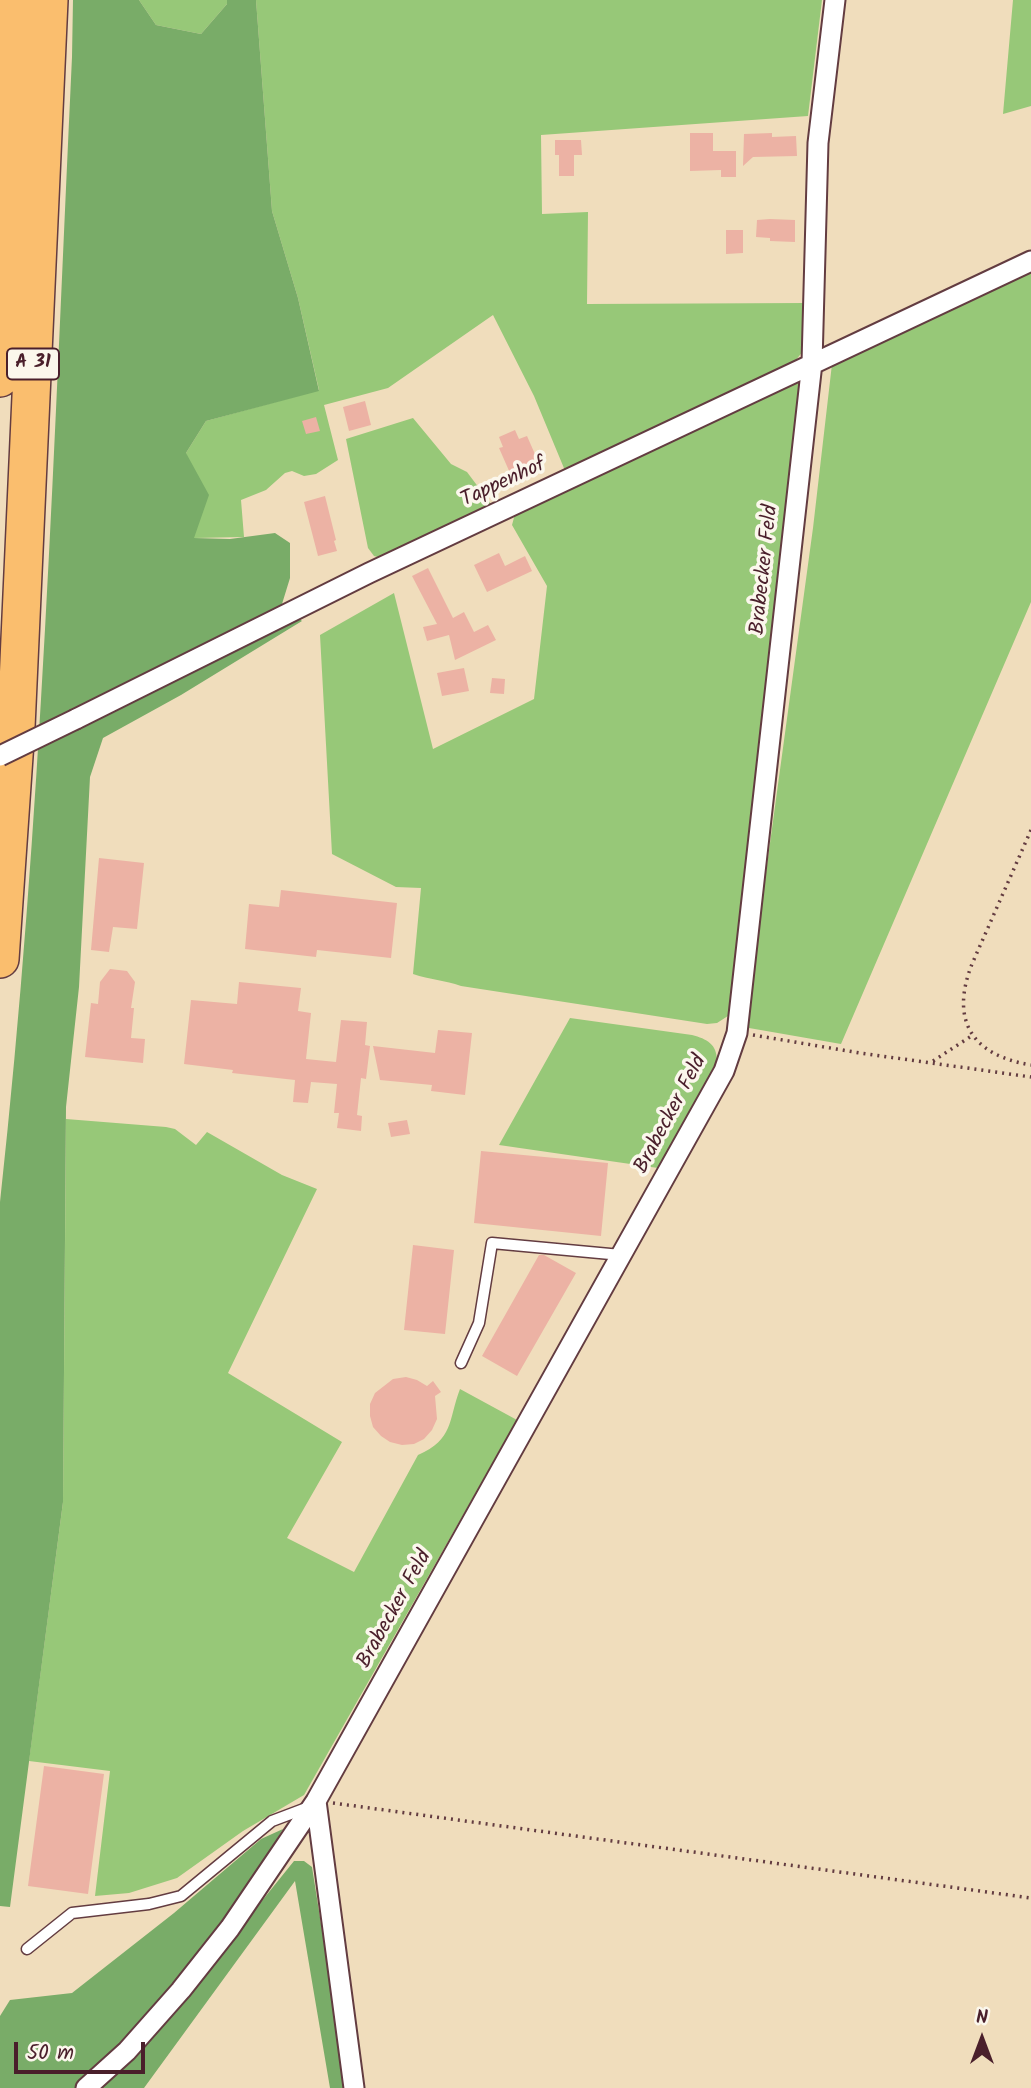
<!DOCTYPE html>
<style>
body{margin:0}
#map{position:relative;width:1031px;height:2088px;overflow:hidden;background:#f0ddbc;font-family:Kalam,sans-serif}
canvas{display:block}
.north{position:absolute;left:947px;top:2004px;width:70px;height:70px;-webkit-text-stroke:5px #fbf7ec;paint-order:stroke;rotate:0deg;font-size:19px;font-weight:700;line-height:28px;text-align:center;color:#4a1f2b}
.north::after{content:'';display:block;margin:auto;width:24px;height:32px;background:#4a1f2b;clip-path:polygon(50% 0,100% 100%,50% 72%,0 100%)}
.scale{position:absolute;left:14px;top:2042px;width:131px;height:32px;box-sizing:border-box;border:4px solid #4a1f2b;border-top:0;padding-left:9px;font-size:21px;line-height:24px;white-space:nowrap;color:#4a1f2b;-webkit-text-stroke:5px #fbf7ec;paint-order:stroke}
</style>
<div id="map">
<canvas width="1031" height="2088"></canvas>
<div class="north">N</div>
<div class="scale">50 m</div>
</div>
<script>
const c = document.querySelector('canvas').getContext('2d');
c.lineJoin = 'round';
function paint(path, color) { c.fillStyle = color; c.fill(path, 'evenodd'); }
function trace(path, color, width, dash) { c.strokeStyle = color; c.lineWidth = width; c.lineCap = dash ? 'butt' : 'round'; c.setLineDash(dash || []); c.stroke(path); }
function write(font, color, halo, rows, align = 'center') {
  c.font = font + ' Kalam,sans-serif'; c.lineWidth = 7; c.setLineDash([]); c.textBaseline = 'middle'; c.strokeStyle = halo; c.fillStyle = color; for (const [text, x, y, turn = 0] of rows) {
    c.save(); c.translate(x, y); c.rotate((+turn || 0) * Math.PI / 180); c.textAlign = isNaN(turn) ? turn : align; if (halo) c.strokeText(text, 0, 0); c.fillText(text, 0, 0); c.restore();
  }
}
paint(new Path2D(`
 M139,0h88v4l-26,30 -45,-9z
 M256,0h566l-14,116 -267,19 1,79 46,-2 -1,92 220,-1 -3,47 -13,16 -225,107 -32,-77 -41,-81 -105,73 -64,17 14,55 -22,14 -12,2 -12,-5 -7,2 -19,17 -25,10 3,37 -50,1 -8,-85 20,-32 113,-31 -21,-92 -26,-87z
 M1013,0h18v106l-28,8z
 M1031,272v330l-190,442 -92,-16 -3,-9 67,-491 19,-164z
 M791,380l10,5 -70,629 -14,9 -10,1 -246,-38c-16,-6 -31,-6 -48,-12l8,-86 -25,-1 -64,-33 -12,-219 74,-42 39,156 101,-50 13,-113 -35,-61 3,-11z
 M413,418l38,46 16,8 27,36 -109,51 -11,-3 -6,-8 -22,-109z
 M570,1018l122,17c15,4 25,9 25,26l-59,107 -159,-23z
 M66,1119l100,8 9,2 21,16 11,-13 75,43 35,14 -89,184 114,69 -55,96 67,34 64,-117c36,-16 30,-34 42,-66l57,31 -213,375 -61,36 -66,47 -48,15 -34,3 15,-125 -81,-10 34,-259z`), '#97c878');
paint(new Path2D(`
 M73,0h66l17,25 45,9 26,-30v-4h29l16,211 26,87 21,93 -113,30 -20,32 23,42 -15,43 36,1 45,-6 15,10v35l-8,26 20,17 -121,74 -78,43 -13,39 -11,210 -13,120 -3,395 -53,405 -10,-1v-704c42,-380 54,-763 72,-1145z
 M283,1829l-58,96 -75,89 -72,74h-78v-72l10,-16 62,-7 102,-80 87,-74z
 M294,1861h10l8,6 35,221h-17l-35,-207 -151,207h-50l142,-155z`), '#79ac68');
paint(new Path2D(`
 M690,133h23v18h23v26h-15v-7l-31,1z
 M772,133v4l24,-1 1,20 -44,1 -10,9 1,-32z
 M555,140h26l1,15h-8v21h-15v-21h-4z
 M770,219l25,1v22l-25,-1v-3l-14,-1 1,-17z
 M726,230h17v23l-17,1z
 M365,401l6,24 -22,6 -6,-24z
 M316,417l4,14 -14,3 -4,-13z
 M515,430l4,9 8,-3 11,25 -28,12 -11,-25 4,-1 -4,-10z
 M325,496l11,44 -2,1 3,10 -19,5 -14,-54z
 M499,553l6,13 20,-10 7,15 -45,21 -13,-27z
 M428,568l25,50 11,-6 10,20 14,-7 8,15 -41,20 -6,-25 -22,6 -4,-14 14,-3 -25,-48z
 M464,668l5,23 -27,5 -5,-23z
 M492,678l13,1 -1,15 -14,-1z
 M99,858l45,5 -7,66 -24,-2 -4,25 -18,-2z
 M281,890l116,13 -6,55 -74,-8 -1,7 -71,-8 4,-45 30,3z
 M110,969l17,2 8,11 -4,26h3l-3,30 14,1 -2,24 -58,-6 6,-54 7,1 2,-22z
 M239,982l62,6 -3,23 13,2 -5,46 30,3 5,-42 26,2 -2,23 5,1 -4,33 -5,-1 -4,37 5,1 -1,15 -24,-3 2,-15h-5l3,-29 -26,-2 -3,21 -15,-1 2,-22 -63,-7 1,-3 -49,-6 7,-64 46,4z
 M438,1030l34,3 -7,62 -34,-4 1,-6 -52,-5 -7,-34 62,7z
 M407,1120l3,14 -19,3 -3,-14z
 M481,1151l127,12 -7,73 -127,-13z
 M413,1245l41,5 -9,84 -41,-4z
 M539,1255h5l32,18 -59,103 -35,-20z
 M406,1377l11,3 10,6 6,-5 8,11 -6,4 2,23 -5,11 -8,9 -10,5 -12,1 -12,-3 -9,-6 -8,-9 -3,-11v-12l5,-11 18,-14z
 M44,1766l60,8 -16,120 -60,-8z`), '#ecb2a4');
const lane = new Path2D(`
 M461,1363l18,-40 13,-80 129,12
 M27,1949l45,-36 77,-9 32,-8 91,-75 37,-14`);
const street = new Path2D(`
 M76,719l293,-146 662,-312
 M316,1801l38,287
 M86,2088l41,-37 54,-61 49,-62 86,-127 408,-730 13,-38 75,-670 6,-220 17,-143`);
const highway = new Path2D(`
 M0,378l17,-313 1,-65
 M0,959l16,-232 33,-727`);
trace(lane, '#633c41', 13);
trace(street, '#633c41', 23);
trace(highway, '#633c41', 40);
trace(new Path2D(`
 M1031,830l-59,134c-22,56 -1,91 59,101
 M753,1035l107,18 171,24
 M933,1061l40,-26
 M333,1803l698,95`), '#633c41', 3.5, [2, 5]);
trace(lane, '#fff', 10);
trace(street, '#fff', 19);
trace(highway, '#fabe6e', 37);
const streetBridge = new Path2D(`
 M0,756l76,-37`);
trace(streetBridge, '#633c41', 23, []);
trace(streetBridge, '#fff', 19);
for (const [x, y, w] of [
 [33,364,52]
]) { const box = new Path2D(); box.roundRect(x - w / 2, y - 15.5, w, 31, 5); c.fillStyle = '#fbf7ec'; c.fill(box); trace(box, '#4a1f2b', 2); }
write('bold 19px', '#4a1f2b', null, [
 ["A 31",33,364]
]);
write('21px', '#4a1f2b', '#fbf7ec', [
 ["Tappenhof",504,484,-25],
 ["Brabecker Feld",766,570,-84],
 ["Brabecker Feld",672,1115,-62],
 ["Brabecker Feld",396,1610,-61]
]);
</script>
